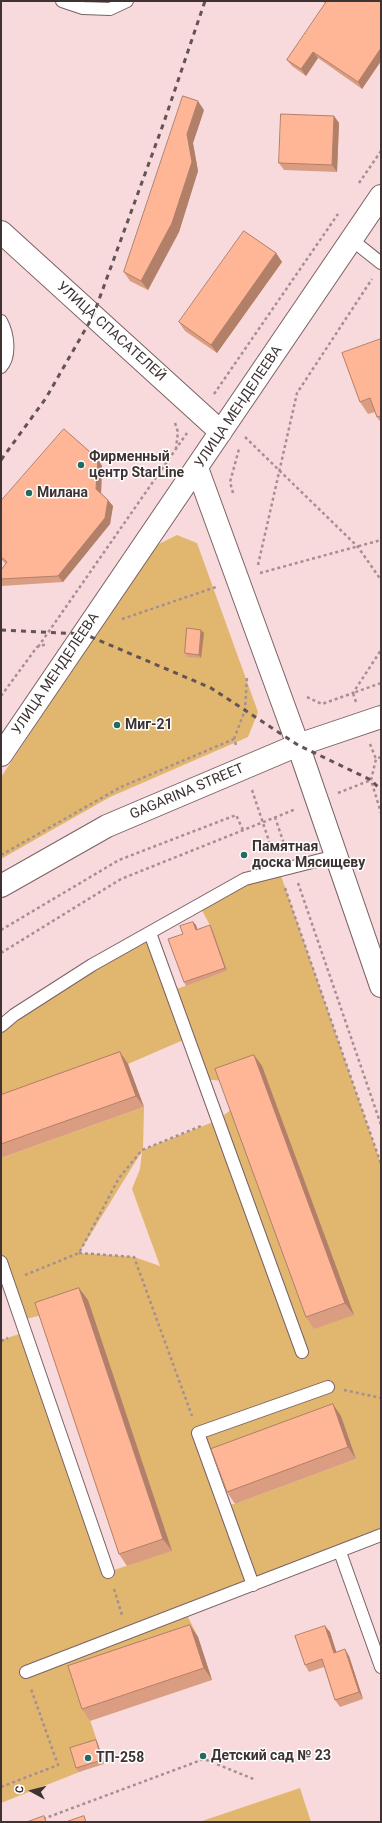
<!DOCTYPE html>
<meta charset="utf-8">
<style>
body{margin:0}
#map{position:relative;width:382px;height:1823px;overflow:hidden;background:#f8dadd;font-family:Roboto,sans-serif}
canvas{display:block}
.frame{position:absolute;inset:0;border:2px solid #3e3233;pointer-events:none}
.north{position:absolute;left:12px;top:1771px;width:40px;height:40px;-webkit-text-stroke:3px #fff;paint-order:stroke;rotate:277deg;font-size:11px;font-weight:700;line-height:16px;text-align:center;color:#3e3233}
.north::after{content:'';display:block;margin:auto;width:14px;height:18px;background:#3e3233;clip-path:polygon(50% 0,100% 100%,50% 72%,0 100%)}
</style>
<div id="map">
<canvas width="382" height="1823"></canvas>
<div class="frame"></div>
<div class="north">С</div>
</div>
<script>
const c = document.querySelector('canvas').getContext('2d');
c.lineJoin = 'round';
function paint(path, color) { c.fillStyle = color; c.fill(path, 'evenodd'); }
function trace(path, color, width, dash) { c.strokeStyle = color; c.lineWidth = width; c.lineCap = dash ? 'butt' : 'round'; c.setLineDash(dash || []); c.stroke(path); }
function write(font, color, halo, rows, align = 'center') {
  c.font = font + ' Roboto,sans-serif'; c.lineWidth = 3; c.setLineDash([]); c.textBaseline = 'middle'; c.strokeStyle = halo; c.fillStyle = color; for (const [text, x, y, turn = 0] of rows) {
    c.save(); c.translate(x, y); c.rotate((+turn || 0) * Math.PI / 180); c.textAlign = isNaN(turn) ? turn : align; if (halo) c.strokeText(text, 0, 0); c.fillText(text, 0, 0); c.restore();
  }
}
paint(new Path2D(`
 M177,535l20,8 61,169 -10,25 -138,60 -109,62v-82l156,-232z
 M279,870l102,294v372l-196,75 13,26 -122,41 22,66 -25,8 9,19 -81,32v-463l24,-8 83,240 63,-21 -128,-236 -22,5 -13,-38 -7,2v-126l143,-51 -1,43 75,-30 15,-12 -10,-27 -20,-2 -15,-41 -60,26 -127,45v-83l149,-93 21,58 56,-20 -15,-42 -13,-24zM142,1151l-2,18 -8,20 28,77 -26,-9 -55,-4zM341,1416l15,43 -121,45 -11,1 -16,-43 11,-1z
 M300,1788l11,34h-112z`), '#e1b76f');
const service = new Path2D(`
 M62,1l21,7 27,1 17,-8
 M352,240l29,23
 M1,321c7,13 10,35 0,46
 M150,933l152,419
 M1,1026l13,-11 78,-50 153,-86 91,-23
 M1,1262l107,310
 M340,1552l41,115
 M253,1585l-55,-152 130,-46
 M26,1672l355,-137`);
const minor = new Path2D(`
 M1,232l220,200
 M197,468l101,277
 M1,755l380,-559`);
const secondary = new Path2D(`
 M298,745l83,241`);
const primary = new Path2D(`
 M1,886l106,-60 191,-81 83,-28`);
trace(service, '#7b6164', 14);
trace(minor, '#7b6164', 24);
trace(secondary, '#7b6164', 24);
trace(primary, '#7b6164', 24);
trace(new Path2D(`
 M359,183l22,-32
 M214,394l124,-180
 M175,423l3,9 -2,16
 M245,437l113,110 23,33
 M233,493l-3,-11 9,-33
 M258,565l39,-172 75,-114
 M260,573l121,-33
 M122,619l94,-32
 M38,647l149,-214
 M1,696l36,-49 10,-3
 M307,697l15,7 31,-11 28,-43
 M356,702l-3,-9 28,-10
 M234,739l11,-29 2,-33
 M370,744l6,15
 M381,757l-5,2 -5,21 10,33
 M252,790l21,63
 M338,793l33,-13
 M275,817l11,33
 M1,855l120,-68 113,-48 2,6
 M298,883l83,242
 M285,888l96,276
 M1,930l118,-70 117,-45 7,15
 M1,953l120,-74 175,-70
 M79,1253l55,4 58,159
 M25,1275l54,-22 40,-75 23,-28 59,-24
 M1,1341l7,-3
 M344,1390l37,8
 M114,1589l8,26
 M1,1787l57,-22 -27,-76
 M43,1819l161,-60 52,21`), '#a58f91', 2.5, [3, 3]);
trace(service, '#fff', 12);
trace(minor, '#fff', 22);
trace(secondary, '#fff', 22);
trace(primary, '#fff', 22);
trace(new Path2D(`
 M1,460l45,-62 47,-82 71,-194 41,-121
 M1,630l83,4 127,54 87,57 73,35 10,10`), '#625354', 3, [5, 5]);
paint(new Path2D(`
 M322,1h59v60l-19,28 -44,-31 -12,18 -14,-10 -5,-6 39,-56z
 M204,110l-11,33 5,28 -19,61 -31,58 -18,-9 -6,-9z
 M334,116l5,7 -2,49 -53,-2 -5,-7z
 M276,253l6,9 -65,91 -32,-22 -6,-9z
 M381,339v84l-4,-6 -2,-5 -7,2 -8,-12z
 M98,459l4,7 -1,27 12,13 -3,18 -47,58 -62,4v-16l5,-6 -5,-5v-58z
 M204,633l-3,25 -14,-1 -2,-4z
 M193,922l3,3 1,5 13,-5 2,4 15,42 -41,15 -2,-4 -1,-48z
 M120,1052l8,12 16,43 -143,51v-63z
 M254,1055l8,11 92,249 -40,14 -8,-12z
 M79,1288l9,12 84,251 -45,15 -8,-12z
 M341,1416l15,43 -121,45 -8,-12z
 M325,1626l5,6 6,20 13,4 14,43 -23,8 -5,-7 -11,-33 -15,5 -4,-7z
 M198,1637l14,43 -122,41 -8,-12z
 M98,1744l6,20 -25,8 -3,-4z`), '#da9d81');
paint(new Path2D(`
 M381,48v13l-19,28 -4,-7z
 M313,52l5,6 -12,18 -5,-7z
 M198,101l6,9 -11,33 5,28 -19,61 -31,58 -7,-9 46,-147z
 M334,116l5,7 -2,49 -5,-7z
 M276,253l6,9 -65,91 -6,-8z
 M98,459l4,7 -1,29 -5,-6z
 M108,500l5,6 -3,18 -47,58 -5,-6z
 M201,630l3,3 -3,25 -2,-3z
 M193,922l3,3 3,9 -3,-4z
 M210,925l2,4 15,42 -2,-3z
 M120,1052l8,12 16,43 -8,-11z
 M254,1055l8,11 92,249 -9,-12z
 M79,1288l9,12 84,251 -9,-12z
 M333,1404l8,12 15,43 -8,-12z
 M190,1625l8,12 14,43 -8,-12z
 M325,1626l5,6 9,28 -5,-7z
 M345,1649l4,7 14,43 -4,-7z
 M96,1740l2,4 6,20 -2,-4z`), '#b27f69');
const building = new Path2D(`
 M327,1h54v47l-23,34 -45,-30 -12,17 -14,-9z
 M183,96l15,5 -11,33 5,28 -20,61 -31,58 -17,-9z
 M281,114l53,2 -2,49 -53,-2z
 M244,231l32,22 -65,92 -32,-23z
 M381,339v77l-4,1 -7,-19 -10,4 -18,-49z
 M64,429l34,30 -2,30 12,11 -3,18 -47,58 -57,3v-9l6,-8 -6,-5v-56z
 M187,628l14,2 -2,25 -14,-2z
 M193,922l3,8 14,-5 15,43 -41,14 -16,-43 15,-5 -3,-8z
 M120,1052l16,44 -135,48v-49z
 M254,1055l91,248 -39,14 -91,-248z
 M79,1288l84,251 -44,15 -84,-251z
 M333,1404l15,43 -121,45 -16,-43z
 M190,1625l14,43 -122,41 -14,-43z
 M325,1626l9,27 11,-4 14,43 -24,8 -13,-41 -17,6 -10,-29z
 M96,1740l6,20 -26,8 -6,-20z
 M44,1816l2,6h-19z
 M84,1816l2,6h-20z`);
paint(building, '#feb696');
trace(building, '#b27f69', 1);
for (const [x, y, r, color] of [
 [81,465,4,"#236b62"],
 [29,493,4,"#236b62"],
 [117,725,4,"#236b62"],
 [244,855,4,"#236b62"],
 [203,1756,4,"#236b62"],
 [88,1758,4,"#236b62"]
]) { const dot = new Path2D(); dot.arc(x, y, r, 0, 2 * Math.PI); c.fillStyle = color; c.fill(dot); trace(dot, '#fff', 1.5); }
write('14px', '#3e3233', '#fff', [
 ["УЛИЦА СПАСАТЕЛЕЙ",111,332,42],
 ["УЛИЦА МЕНДЕЛЕЕВА",239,407,-56],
 ["УЛИЦА МЕНДЕЛЕЕВА",56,674,-56],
 ["GAGARINA STREET",187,792,-23]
]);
write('bold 14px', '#3e3233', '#fff', [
 ["Фирменный",89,457],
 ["центр StarLine",89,473],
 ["Милана",37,493],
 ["Миг-21",125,725],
 ["Памятная",252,847],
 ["доска Мясищеву",252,863],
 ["Детский сад № 23",211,1756],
 ["ТП-258",96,1758]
], 'left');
</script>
